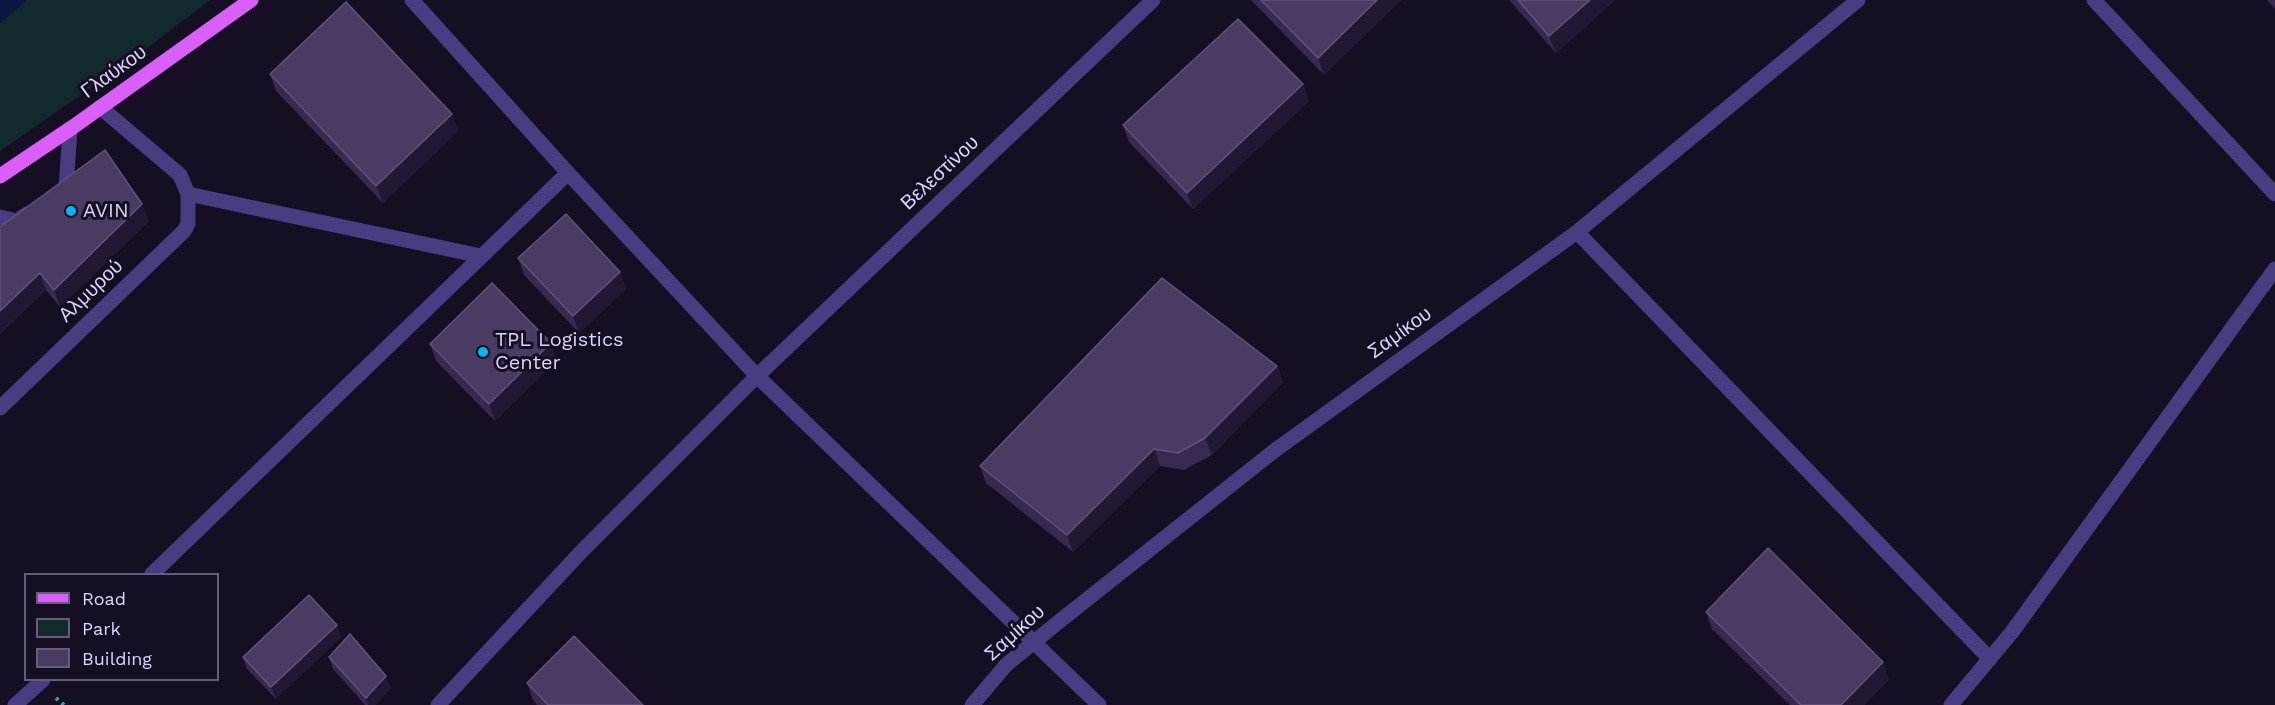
<!DOCTYPE html>
<meta charset="utf-8">
<style>
body{margin:0}
#map{position:relative;width:2275px;height:705px;overflow:hidden;background:#160f23;font-family:"Work Sans",sans-serif}
canvas{display:block}
.legend{position:absolute;left:24px;top:573px;width:195px;height:108px;box-sizing:border-box;background:#160f23;border:2px solid #665d7a;margin:0;padding:8px 10px;list-style:none;font-size:18px;color:#dfd3fd}
.legend li{display:flex;align-items:center;gap:12px;height:30px}
.legend b{width:30px;border:2px solid #665d7a}
</style>
<div id="map">
<canvas width="2275" height="705"></canvas>
<ul class="legend">
<li><b style="height:8px;background:#d95ff8"></b>Road</li>
<li><b style="height:16px;background:#12292d"></b>Park</li>
<li><b style="height:16px;background:#4a3b63"></b>Building</li>
</ul>
</div>
<script>
const c = document.querySelector('canvas').getContext('2d');
c.lineJoin = 'round';
function paint(path, color) { c.fillStyle = color; c.fill(path, 'evenodd'); }
function trace(path, color, width, dash) { c.strokeStyle = color; c.lineWidth = width; c.lineCap = dash ? 'butt' : 'round'; c.setLineDash(dash || []); c.stroke(path); }
function write(font, color, halo, rows, align = 'center') {
  c.font = font + ' "Work Sans",sans-serif'; c.lineWidth = 6; c.setLineDash([]); c.textBaseline = 'middle'; c.strokeStyle = halo; c.fillStyle = color; for (const [text, x, y, turn = 0] of rows) {
    c.save(); c.translate(x, y); c.rotate((+turn || 0) * Math.PI / 180); c.textAlign = isNaN(turn) ? turn : align; if (halo) c.strokeText(text, 0, 0); c.fillText(text, 0, 0); c.restore();
  }
}
paint(new Path2D(`
 M27,0h183l-76,58 -134,93v-128z`), '#12292d');
paint(new Path2D(`
 M0,0h27l-27,23z`), '#0c1640');
trace(new Path2D(`
 M56,698l8,7`), '#34a3b0', 4, [3, 4.5]);
trace(new Path2D(`
 M57,194l9,-6 4,-59
 M0,217l17,4 10,-7`), '#4a3c80', 15);
trace(new Path2D(`
 M412,0l156,173 189,203 342,329
 M2094,0l181,194
 M188,194l293,62
 M1577,232l413,427
 M0,408l184,-177 4,-7v-30l-8,-19 -80,-68
 M152,574l416,-401
 M15,705l28,-25
 M438,705l143,-153 176,-176 396,-376
 M972,705l34,-40 50,-41 218,-173 303,-219 281,-232
 M1951,705l61,-73 263,-363`), '#4a3c80', 15);
trace(new Path2D(`
 M0,176l73,-49 178,-127`), '#d95ff8', 15);
paint(new Path2D(`
 M1251,0h150l-77,75z
 M1509,0h106l-59,53z
 M2267,0h8v9z
 M270,74l182,40 6,17 -75,72 -107,-112z
 M1303,84l6,17 -116,108 -64,-67 -6,-17z
 M149,221l-89,86 -14,-17 -46,44v-107z
 M518,258l102,14 6,17 -47,44 -55,-58z
 M430,344l127,16 -62,61 -59,-60z
 M1277,366l6,16 -71,73 -28,15 -24,-4 -87,86 -87,-69 -6,-17z
 M1706,612l183,67 -25,26h-74l-78,-76z
 M337,625l4,12 -65,62 -29,-30 -4,-12z
 M329,657l62,31 -16,17h-10l-32,-36z
 M527,683l116,22h-106l-4,-5z`), '#382950');
paint(new Path2D(`
 M1377,0h24l-77,75 -6,-17z
 M1590,0h25l-59,53 -7,-17z
 M1303,84l6,17 -116,108 -6,-16z
 M452,114l6,17 -75,72 -7,-17z
 M142,204l7,17 -89,86 -6,-17z
 M620,272l6,17 -47,44 -6,-17z
 M40,273l6,17 -46,44v-23z
 M551,343l6,17 -62,61 -6,-17z
 M1277,366l6,16 -71,73 -7,-17z
 M1154,449l6,17 -87,86 -6,-17z
 M337,625l4,12 -65,62 -5,-12z
 M1883,662l6,17 -25,26h-23z
 M386,676l5,12 -16,17h-7l-2,-7z`), '#231736');
const building = new Path2D(`
 M1261,0h116l-59,58z
 M1518,0h72l-41,36z
 M346,2l106,112 -76,72 -106,-112z
 M1238,19l65,65 -116,109 -64,-68z
 M105,150l37,54 -88,86 -14,-17 -40,38v-84z
 M566,214l54,58 -47,44 -55,-58z
 M1162,278l115,88 -72,72 -27,15 -24,-4 -87,86 -87,-69z
 M492,283l59,60 -62,61 -59,-60z
 M1768,548l115,114 -42,43h-40l-95,-93z
 M309,595l28,30 -66,62 -28,-30z
 M350,634l36,42 -20,22 -37,-41z
 M574,636l69,69h-95l-21,-22z`);
paint(building, '#4a3b63');
trace(building, '#61537b', 1.5);
for (const [x, y, r, color] of [
 [71,211,6,"#0ab4f2"],
 [483,352,6,"#0ab4f2"]
]) { const dot = new Path2D(); dot.arc(x, y, r, 0, 2 * Math.PI); c.fillStyle = color; c.fill(dot); trace(dot, '#160f23', 2); }
write('20px', '#dfd3fd', '#160f23', [
 ["Γλαύκου",114,72,-36],
 ["Βελεστίνου",940,173,-43],
 ["Αλμυρού",91,291,-44],
 ["Σαμίκου",1400,333,-36],
 ["Σαμίκου",1015,633,-42]
]);
write('20px', '#dfd3fd', '#160f23', [
 ["AVIN",83,211],
 ["TPL Logistics",495,340],
 ["Center",495,363]
], 'left');
</script>
